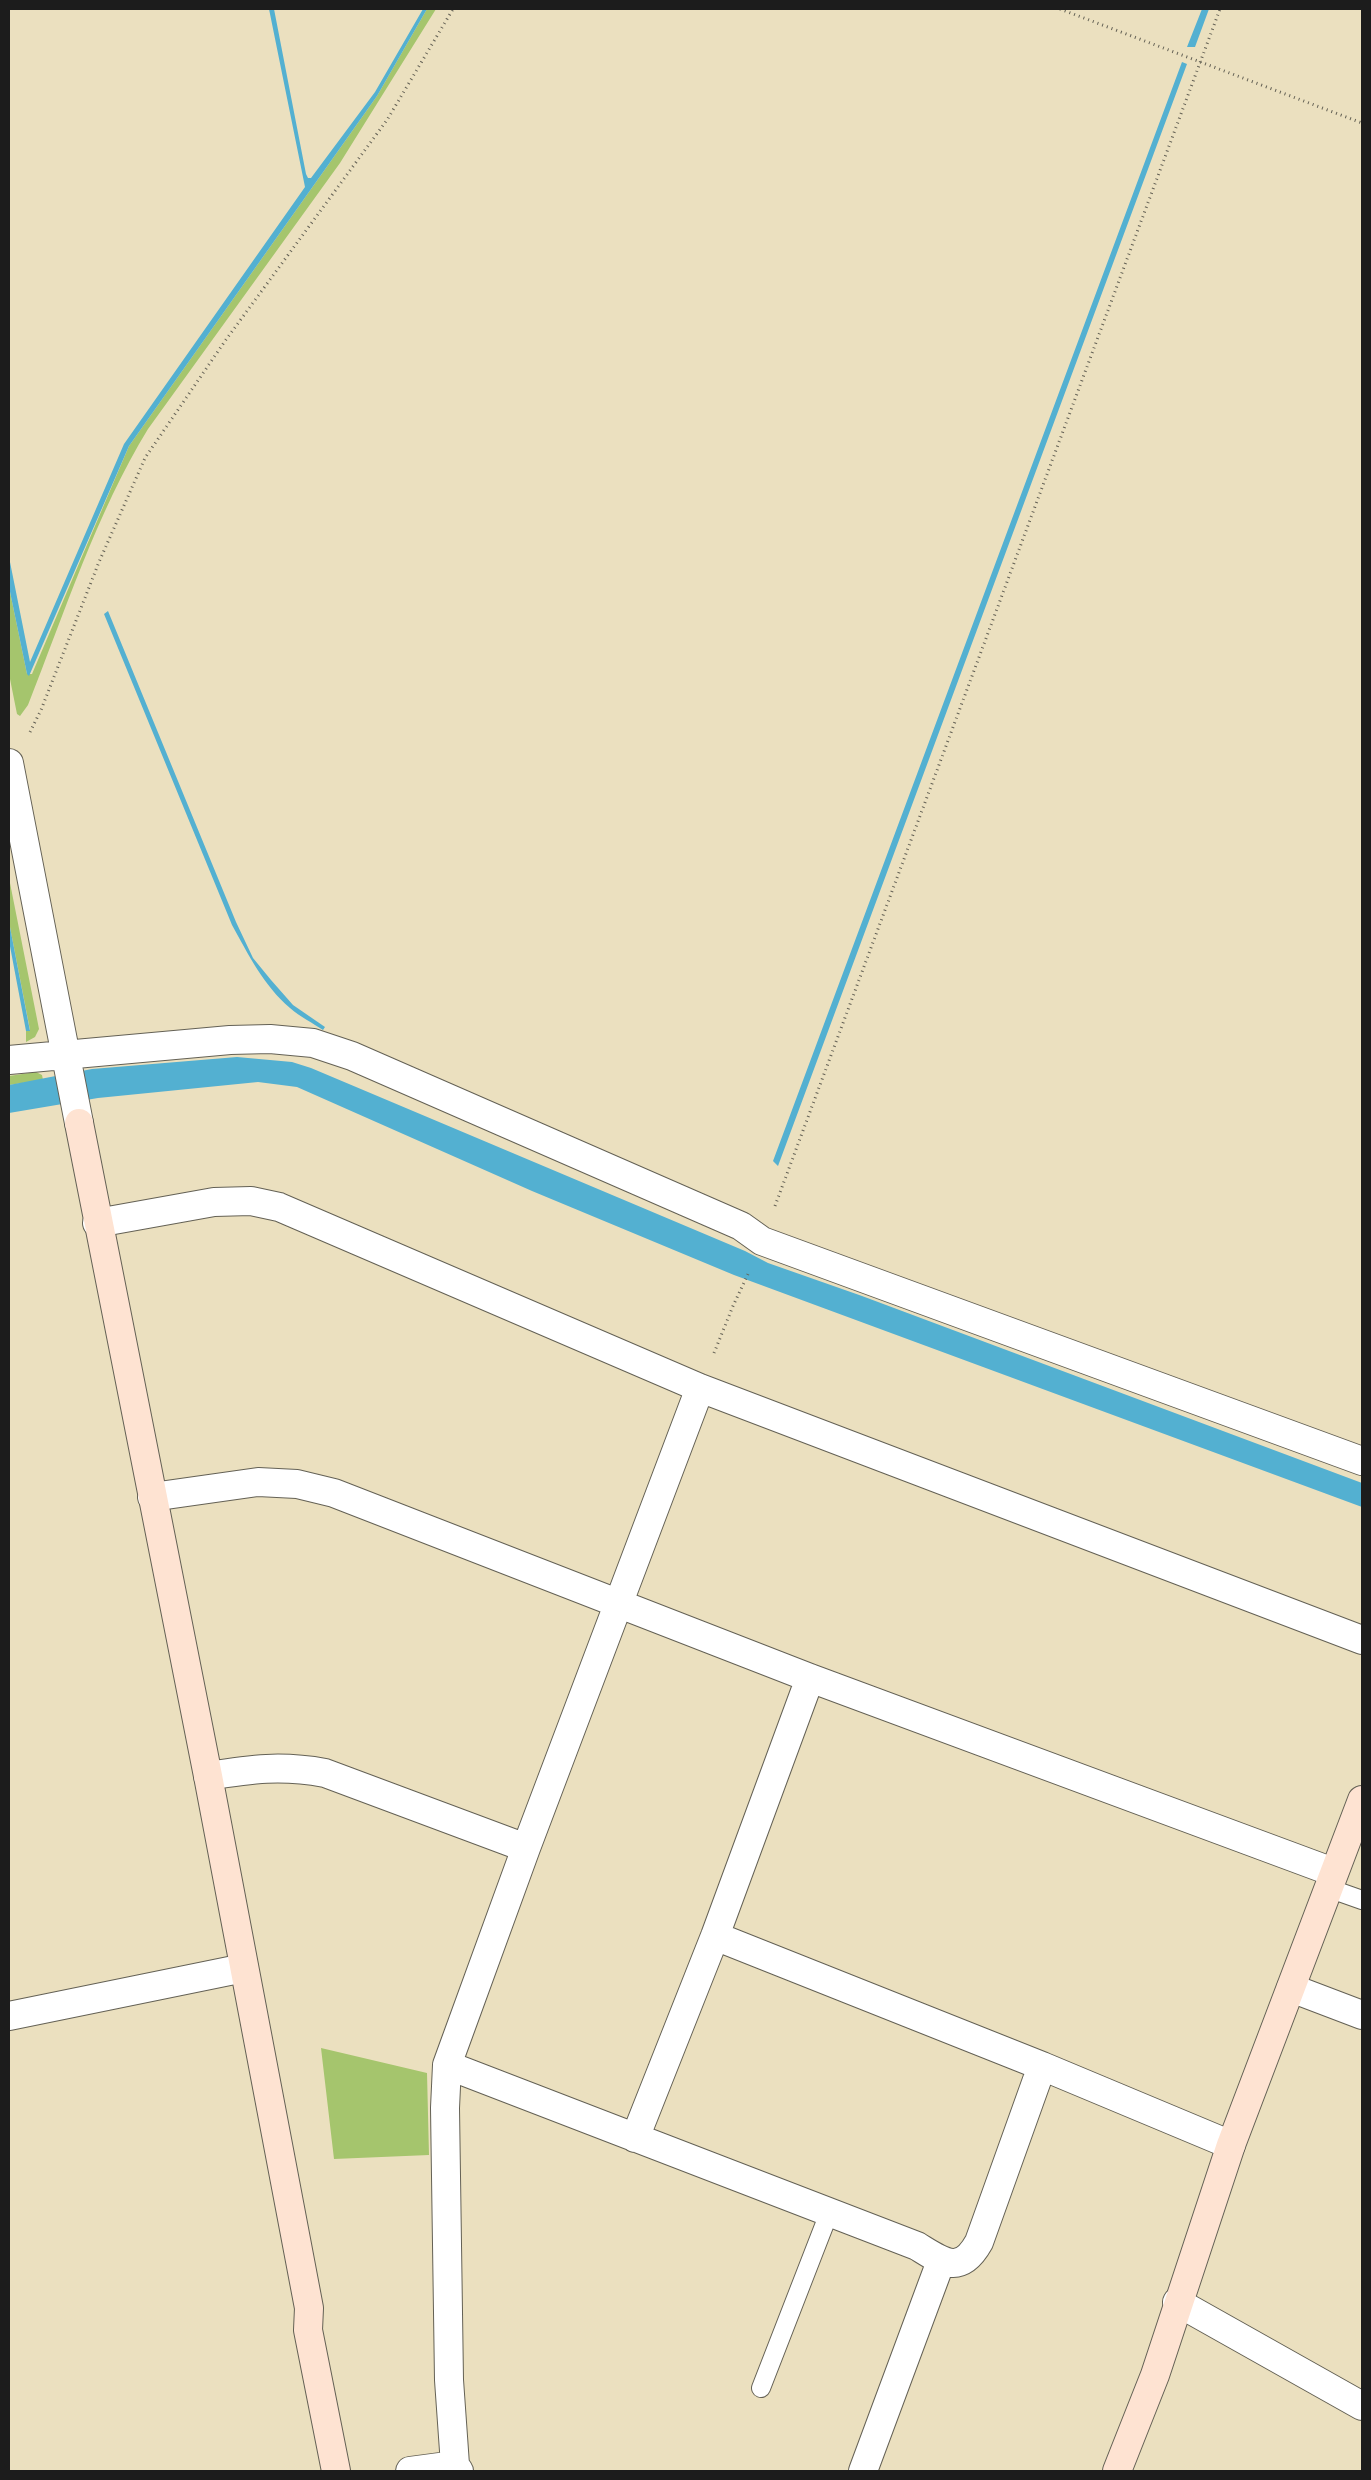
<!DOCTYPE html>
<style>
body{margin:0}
#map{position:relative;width:1371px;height:2480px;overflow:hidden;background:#ebe0bf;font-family:"IM FELL DW Pica",serif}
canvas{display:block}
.frame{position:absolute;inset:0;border:10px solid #1c1c1c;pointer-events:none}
</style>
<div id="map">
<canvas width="1371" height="2480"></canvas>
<div class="frame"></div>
</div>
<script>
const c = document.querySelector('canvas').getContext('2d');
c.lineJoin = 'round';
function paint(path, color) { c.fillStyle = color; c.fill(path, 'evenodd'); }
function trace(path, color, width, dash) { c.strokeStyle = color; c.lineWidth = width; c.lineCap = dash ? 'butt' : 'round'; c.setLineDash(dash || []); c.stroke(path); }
paint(new Path2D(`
 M427,9h9l-96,154 -192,266c-51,83 -84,185 -120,276l-8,11 -3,-2 -8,-40v-87l18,87h5l97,-228 248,-350z
 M9,878l30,151 -4,8 -9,5v-11l4,-1 -21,-108z
 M36,1072l6,3 1,5 -34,5v-9z
 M321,2048l106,25 2,82 -95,4z`), '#a5c56d');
paint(new Path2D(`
 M269,9h5l32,165 2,4h3l64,-86 48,-83h4l-50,87 -248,350 -100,230 -2,-2 -18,-87v-30l21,105 94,-218 181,-257z
 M1202,9h7l-14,38h-8z
 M1182,62l5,2 -409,1102 -5,-5z
 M108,611l128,311 17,36 18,22 22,25 32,22 -2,3c-10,-7 -23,-13 -33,-22 -26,-22 -42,-54 -58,-83l-128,-311z
 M9,922l21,109h-4l-17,-90z
 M237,1057l55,5 19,6 434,183 23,12 94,33 500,187v24l-628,-232 -202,-84 -235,-104 -39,-5 -160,16 -89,15v-28l83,-16z`), '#53b0d1');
const lane = new Path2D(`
 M1328,1888l34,12
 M761,2388l68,-175`);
const street = new Path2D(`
 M9,763l70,360
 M9,1060l221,-20 40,-1 43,4 39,13 389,170 21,15 600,220
 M97,1223l117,-21 37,-1 28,6 421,181 662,252
 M700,1388l-174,460 -79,217 470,181c26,16 43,30 62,-4l63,-176 189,79
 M152,1497l106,-15 39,2 37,9 476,185 523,194
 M208,1776c44,-7 73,-11 117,-3l201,75
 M715,1936l327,130
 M1291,1988l71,27
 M9,2016l235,-48
 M447,2065l-2,43 4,272 6,85 4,6
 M635,2138l80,-202 95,-258
 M1177,2302l185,104
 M410,2471l45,-6
 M863,2471l78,-210`);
const secondary = new Path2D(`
 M79,1123l129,653 101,532 -1,22 28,141
 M1117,2471l38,-96 76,-230 131,-345`);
trace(lane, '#646155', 20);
trace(street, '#646155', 30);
trace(secondary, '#646155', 30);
trace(new Path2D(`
 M1060,9l302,114
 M30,732l11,-22 58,-148 46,-104 80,-117 162,-221 66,-111
 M775,1206l445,-1197
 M714,1353l19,-47 15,-32`), '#646155', 3, [1, 4]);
trace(lane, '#fff', 18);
trace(street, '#fff', 28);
trace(secondary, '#fee3d2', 28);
</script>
